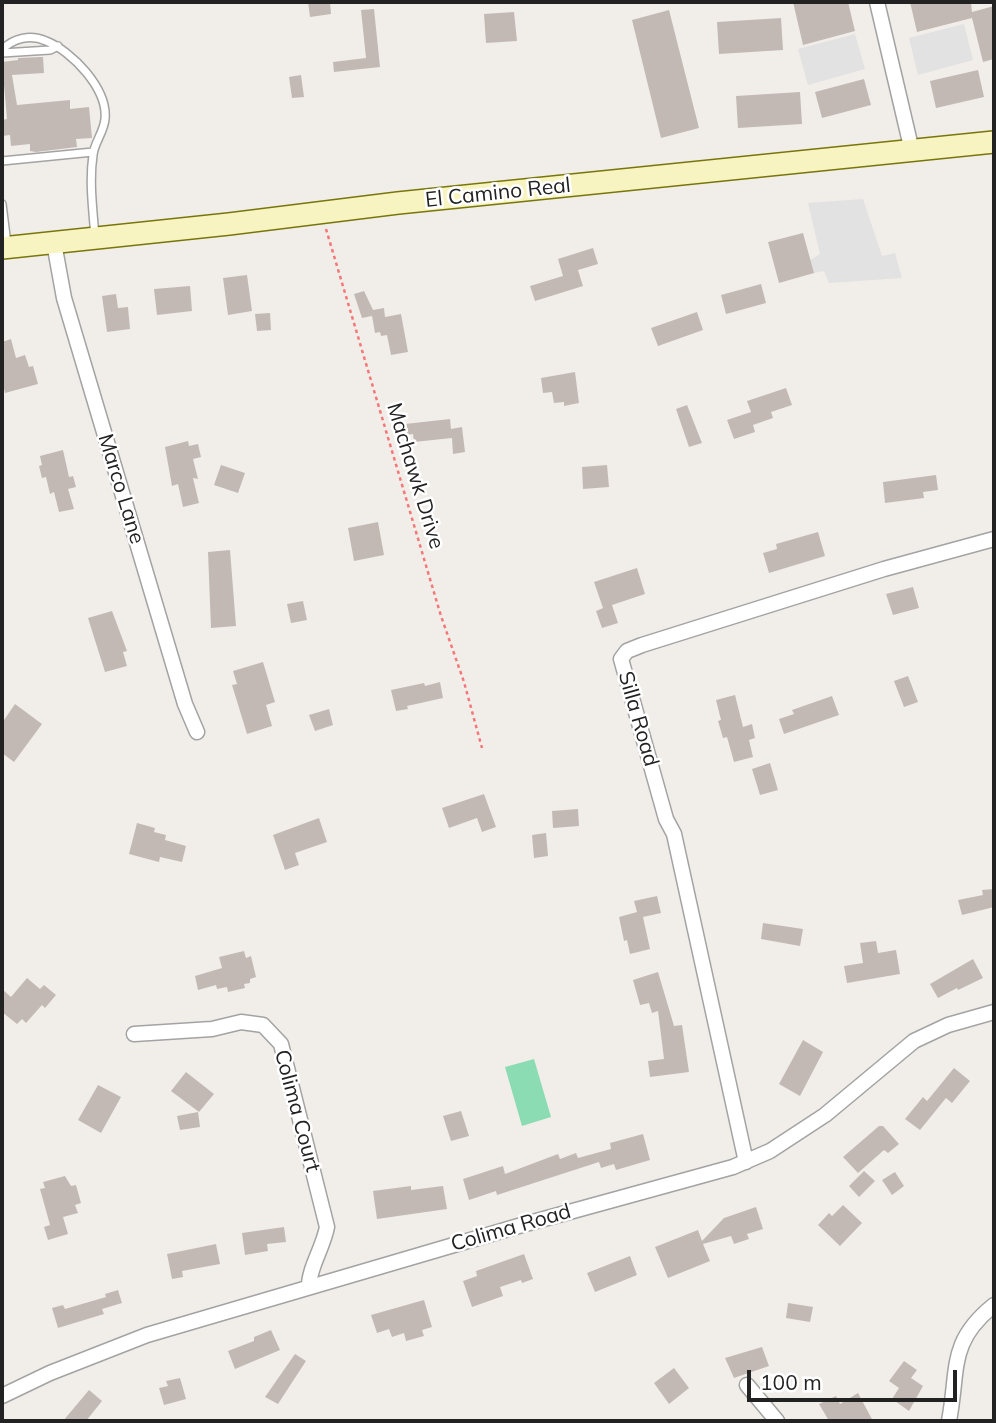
<!DOCTYPE html>
<style>
body{margin:0}
#map{position:relative;width:996px;height:1423px;overflow:hidden;background:#f1eee9;font-family:Mulish,sans-serif}
canvas{display:block}
.frame{position:absolute;inset:0;border:4px solid #222;pointer-events:none}
.scale{position:absolute;left:747px;top:1370px;width:210px;height:32px;box-sizing:border-box;border:4px solid #222;border-top:0;padding-left:9px;font-size:21px;line-height:24px;white-space:nowrap;color:#222;-webkit-text-stroke:5px #fff;paint-order:stroke}
</style>
<div id="map">
<canvas width="996" height="1423"></canvas>
<div class="frame"></div>
<div class="scale">100 m</div>
</div>
<script>
const c = document.querySelector('canvas').getContext('2d');
c.lineJoin = 'round';
function paint(path, color) { c.fillStyle = color; c.fill(path, 'evenodd'); }
function trace(path, color, width, dash) { c.strokeStyle = color; c.lineWidth = width; c.lineCap = dash ? 'butt' : 'round'; c.setLineDash(dash || []); c.stroke(path); }
function write(font, color, halo, rows, align = 'center') {
  c.font = font + ' Mulish,sans-serif'; c.lineWidth = 5; c.setLineDash([]); c.textBaseline = 'middle'; c.strokeStyle = halo; c.fillStyle = color; for (const [text, x, y, turn = 0] of rows) {
    c.save(); c.translate(x, y); c.rotate((+turn || 0) * Math.PI / 180); c.textAlign = isNaN(turn) ? turn : align; if (halo) c.strokeText(text, 0, 0); c.fillText(text, 0, 0); c.restore();
  }
}
paint(new Path2D(`
 M534,1059l17,58 -29,9 -17,-59z`), '#8bdcb3');
paint(new Path2D(`
 M964,24l9,36 -55,15 -9,-37z
 M855,34l10,35 -57,16 -10,-36z
 M863,199l19,57 13,-3 7,25 -73,5 -5,-12 -10,2 -4,-13 10,-6 -12,-51z`), '#e2e2e2');
paint(new Path2D(`
 M308,2h22l1,12 -21,3z
 M793,2h55l7,29 -52,14z
 M910,2h61l1,10 22,-6v53l-11,3 -11,-44 -55,14z
 M374,9l6,58 -46,5 -1,-10 33,-4 -5,-48z
 M669,10l30,118 -38,10 -29,-118z
 M514,12l3,29 -31,2 -2,-29z
 M781,18l2,32 -64,4 -2,-32z
 M40,57h3l1,16 -32,2 5,30 53,-5v9l19,-2 3,31 -16,1 1,8 -41,5 -6,-1v-7l-19,2 -1,-11 -8,1v-16l5,-1 -5,-57 16,-2v-2z
 M978,70l6,27 -48,11 -6,-27z
 M301,75l3,22 -12,1 -3,-21z
 M864,79l7,26 -49,13 -7,-26z
 M800,92l2,32 -64,4 -2,-32z
 M803,233l11,40 -35,10 -11,-41z
 M593,248l5,16 -20,6 5,16 -48,15 -5,-15 33,-10 -5,-17z
 M247,275l5,36 -24,4 -5,-37z
 M761,284l5,19 -40,11 -5,-19z
 M190,286l2,25 -35,4 -3,-26z
 M364,291l9,19 11,-2 1,9 16,-3 7,38 -17,3 -4,-20 -6,1 -1,-4 -5,1 -3,-17 -10,2 -8,-24z
 M116,294l2,14 10,-1 2,22 -23,3 -5,-36z
 M697,312l6,18 -45,16 -7,-18z
 M270,313l1,17 -14,1 -2,-17z
 M11,339l5,19 9,-3 4,12 4,-1 5,18 -33,9 -3,-13v-38z
 M575,372l4,31 -15,3v-4l-10,1 -2,-11 -9,1 -2,-15z
 M786,388l6,17 -21,7 2,6 -20,7 2,7 -21,7 -7,-19 24,-8 -4,-11z
 M687,405l15,38 -13,4 -13,-38z
 M450,419l1,10 11,-2 3,25 -12,2 -1,-16 -38,4 -1,-8 -7,1 -1,-11z
 M188,441l1,5 9,-2 3,13 -8,2 5,20 -5,-1 6,25 -16,4 -5,-23 -6,2 -7,-39z
 M63,450l6,27 4,-1 3,11 -8,2 6,20 -15,3 -5,-20 -4,2 -4,-17 -4,1 -3,-12 3,-1 -2,-9z
 M221,465l24,8 -7,20 -24,-8z
 M607,465l2,22 -26,2 -1,-22z
 M936,475l2,15 -15,2 1,6 -39,5 -2,-21z
 M378,522l6,33 -30,6 -6,-33z
 M818,532l7,24 -56,17 -6,-20 14,-4 -1,-5z
 M230,550l6,76 -25,2 -3,-76z
 M637,568l8,26 -33,11 6,18 -16,5 -6,-17 12,-5 -5,2 -9,-26z
 M913,587l6,21 -26,7 -7,-21z
 M303,601l4,19 -16,3 -4,-19z
 M112,611l15,40 -4,1 4,14 -22,6 -17,-54z
 M263,662l12,40 -9,3 6,21 -25,8 -15,-49 5,-1 -4,-13z
 M908,676l10,26 -14,5 -10,-26z
 M440,682l3,16 -36,8 1,3 -12,2 -5,-21 33,-7 1,3z
 M735,695l8,32 9,-3 3,14 -6,2 4,17 -19,5 -7,-25 -4,1 -5,-17 3,-1 -5,-20z
 M832,696l7,19 -55,19 -5,-15 15,-5 -2,-4z
 M15,704l27,20 -28,38 -12,-9v-30z
 M329,709l4,16 -18,6 -6,-16z
 M770,763l8,27 -18,5 -8,-26z
 M484,794l12,33 -14,5 -5,-14 -28,10 -7,-20z
 M578,809l1,17 -26,2 -1,-17z
 M319,818l8,24 -32,11 4,12 -14,5 -12,-35z
 M137,823l18,5 -1,4 12,3 -1,5 21,6 -4,16 -22,-5 -1,5 -30,-8z
 M546,833l2,23 -14,2 -2,-23z
 M994,889v18l-32,8 -4,-15 25,-5 -1,-5z
 M657,896l4,17 -18,4 7,32 -20,5 -3,-14 -3,1 -5,-24 18,-5 -3,-11z
 M763,923l40,6 -3,17 -39,-7z
 M876,941l2,12 18,-3 4,24 -53,9 -3,-17 19,-3 -3,-20z
 M244,951l2,7 5,-2 5,21 -6,2v4l-6,1 1,4 -17,4 -1,-5 -10,2 -1,-4 -18,5 -3,-14 27,-8 -3,-11z
 M973,959l10,19 -25,12 -1,-2 -19,10 -8,-14z
 M658,972l16,54 8,-1 7,47 -39,5 -2,-16 16,-2 -6,-48 -6,2 -3,-10 -9,2 -7,-25z
 M27,978l13,11 4,-4 12,10 -11,13 -3,-3 -16,18 -4,-4 -5,5 -15,-12v-23l9,8z
 M803,1040l20,12 -23,44 -21,-12z
 M954,1068l16,13 -18,22 -6,-5 -26,32 -15,-11 18,-22 4,4z
 M186,1072l28,22 -15,18 -28,-21z
 M98,1085l23,12 -20,36 -23,-13z
 M461,1111l8,25 -18,5 -8,-25z
 M198,1112l2,15 -20,3 -3,-14z
 M879,1126h4l16,18 -11,9 -4,-3 -26,23 -15,-16z
 M643,1134l7,26 -34,10 -2,-6 -13,4 -2,-6 -102,33 -1,-4 -27,9 -6,-21 40,-13 2,8 53,-20 2,5 16,-6 2,5 33,-9 -1,-6z
 M864,1171l11,10 -16,16 -10,-11z
 M895,1172l9,14 -12,9 -10,-15z
 M65,1176l6,10 5,-1 5,18 -6,2 3,8 -15,4 5,17 -20,6 -4,-13 6,-2 -10,-36 5,-1 -2,-6z
 M411,1186v4l32,-4 4,23 -70,10 -4,-28z
 M843,1205l19,18 -22,23 -22,-21 11,-12 3,3z
 M756,1207l7,22 -16,5 2,5 -15,5 -3,-8 -28,8 7,17 -42,17 -13,-31 43,-17 4,11 22,-23z
 M284,1227l2,15 -19,2 1,7 -23,4 -3,-22z
 M216,1244l4,20 -38,7 1,6 -11,2 -5,-25z
 M524,1254l9,25 -11,4 -1,-3 -21,7 3,9 -31,11 -9,-26 14,-5 -1,-5z
 M630,1256l7,19 -42,17 -8,-19z
 M118,1290l4,13 -20,6 2,5 -46,14 -6,-20 11,-3 2,4 41,-12 -1,-3z
 M424,1300l8,27 -10,3 2,6 -18,5 -2,-8 -12,4 -3,-8 -12,4 -6,-18z
 M788,1303l25,4 -3,15 -24,-4z
 M271,1330l9,20 -45,19 -7,-18 26,-10v-4z
 M762,1347l7,19 -35,12 -9,-20z
 M295,1354l11,7 -28,43 -13,-7z
 M904,1361l13,9 -6,8 12,8 -14,25 -17,-12 7,-11 -10,-7z
 M674,1368l15,20 -20,16 -15,-21z
 M180,1378l6,21 -22,6 -5,-17 9,-2 -2,-5z
 M89,1390l13,11 -16,20h-23z
 M858,1393l15,28h-44l-10,-17 17,-8 4,8z`), '#c2b9b5');
const service = new Path2D(`
 M2,50c11,-12 29,-16 44,-9 26,10 62,48 59,78 -1,13 -11,24 -12,36 -4,27 0,55 2,82
 M2,53l48,-3 8,-4
 M2,161l91,-9
 M2,204l5,40`);
const minor = new Path2D(`
 M877,2l35,149
 M54,243l10,55 121,406 12,28
 M134,1034l78,-5 29,-7 22,3 18,19 46,183c-4,21 -18,41 -18,59
 M746,1162l-72,-328 -8,-15 -45,-160 6,-8 15,-6 242,-76 110,-30
 M747,1385l30,36
 M2,1396l48,-23 97,-38 375,-110 211,-58 37,-16 55,-36 89,-74 34,-16 46,-13
 M949,1421c10,-53 -1,-79 45,-116`);
const secondary = new Path2D(`
 M2,248l227,-24 169,-21 596,-61`);
trace(service, '#a3a3a3', 10);
trace(minor, '#a3a3a3', 17);
trace(secondary, '#78760a', 24);
trace(new Path2D(`
 M326,229l115,387 23,66 18,66`), '#f47779', 2.5, [3.5, 3.5]);
trace(service, '#fff', 7);
trace(minor, '#fff', 14);
trace(secondary, '#f8f4c1', 21);
write('21px', '#222', '#fff', [
 ["El Camino Real",498,193,-6],
 ["Machawk Drive",415,476,73],
 ["Marco Lane",121,489,73],
 ["Silla Road",638,719,74],
 ["Colima Court",297,1111,75],
 ["Colima Road",511,1228,-16]
]);
</script>
